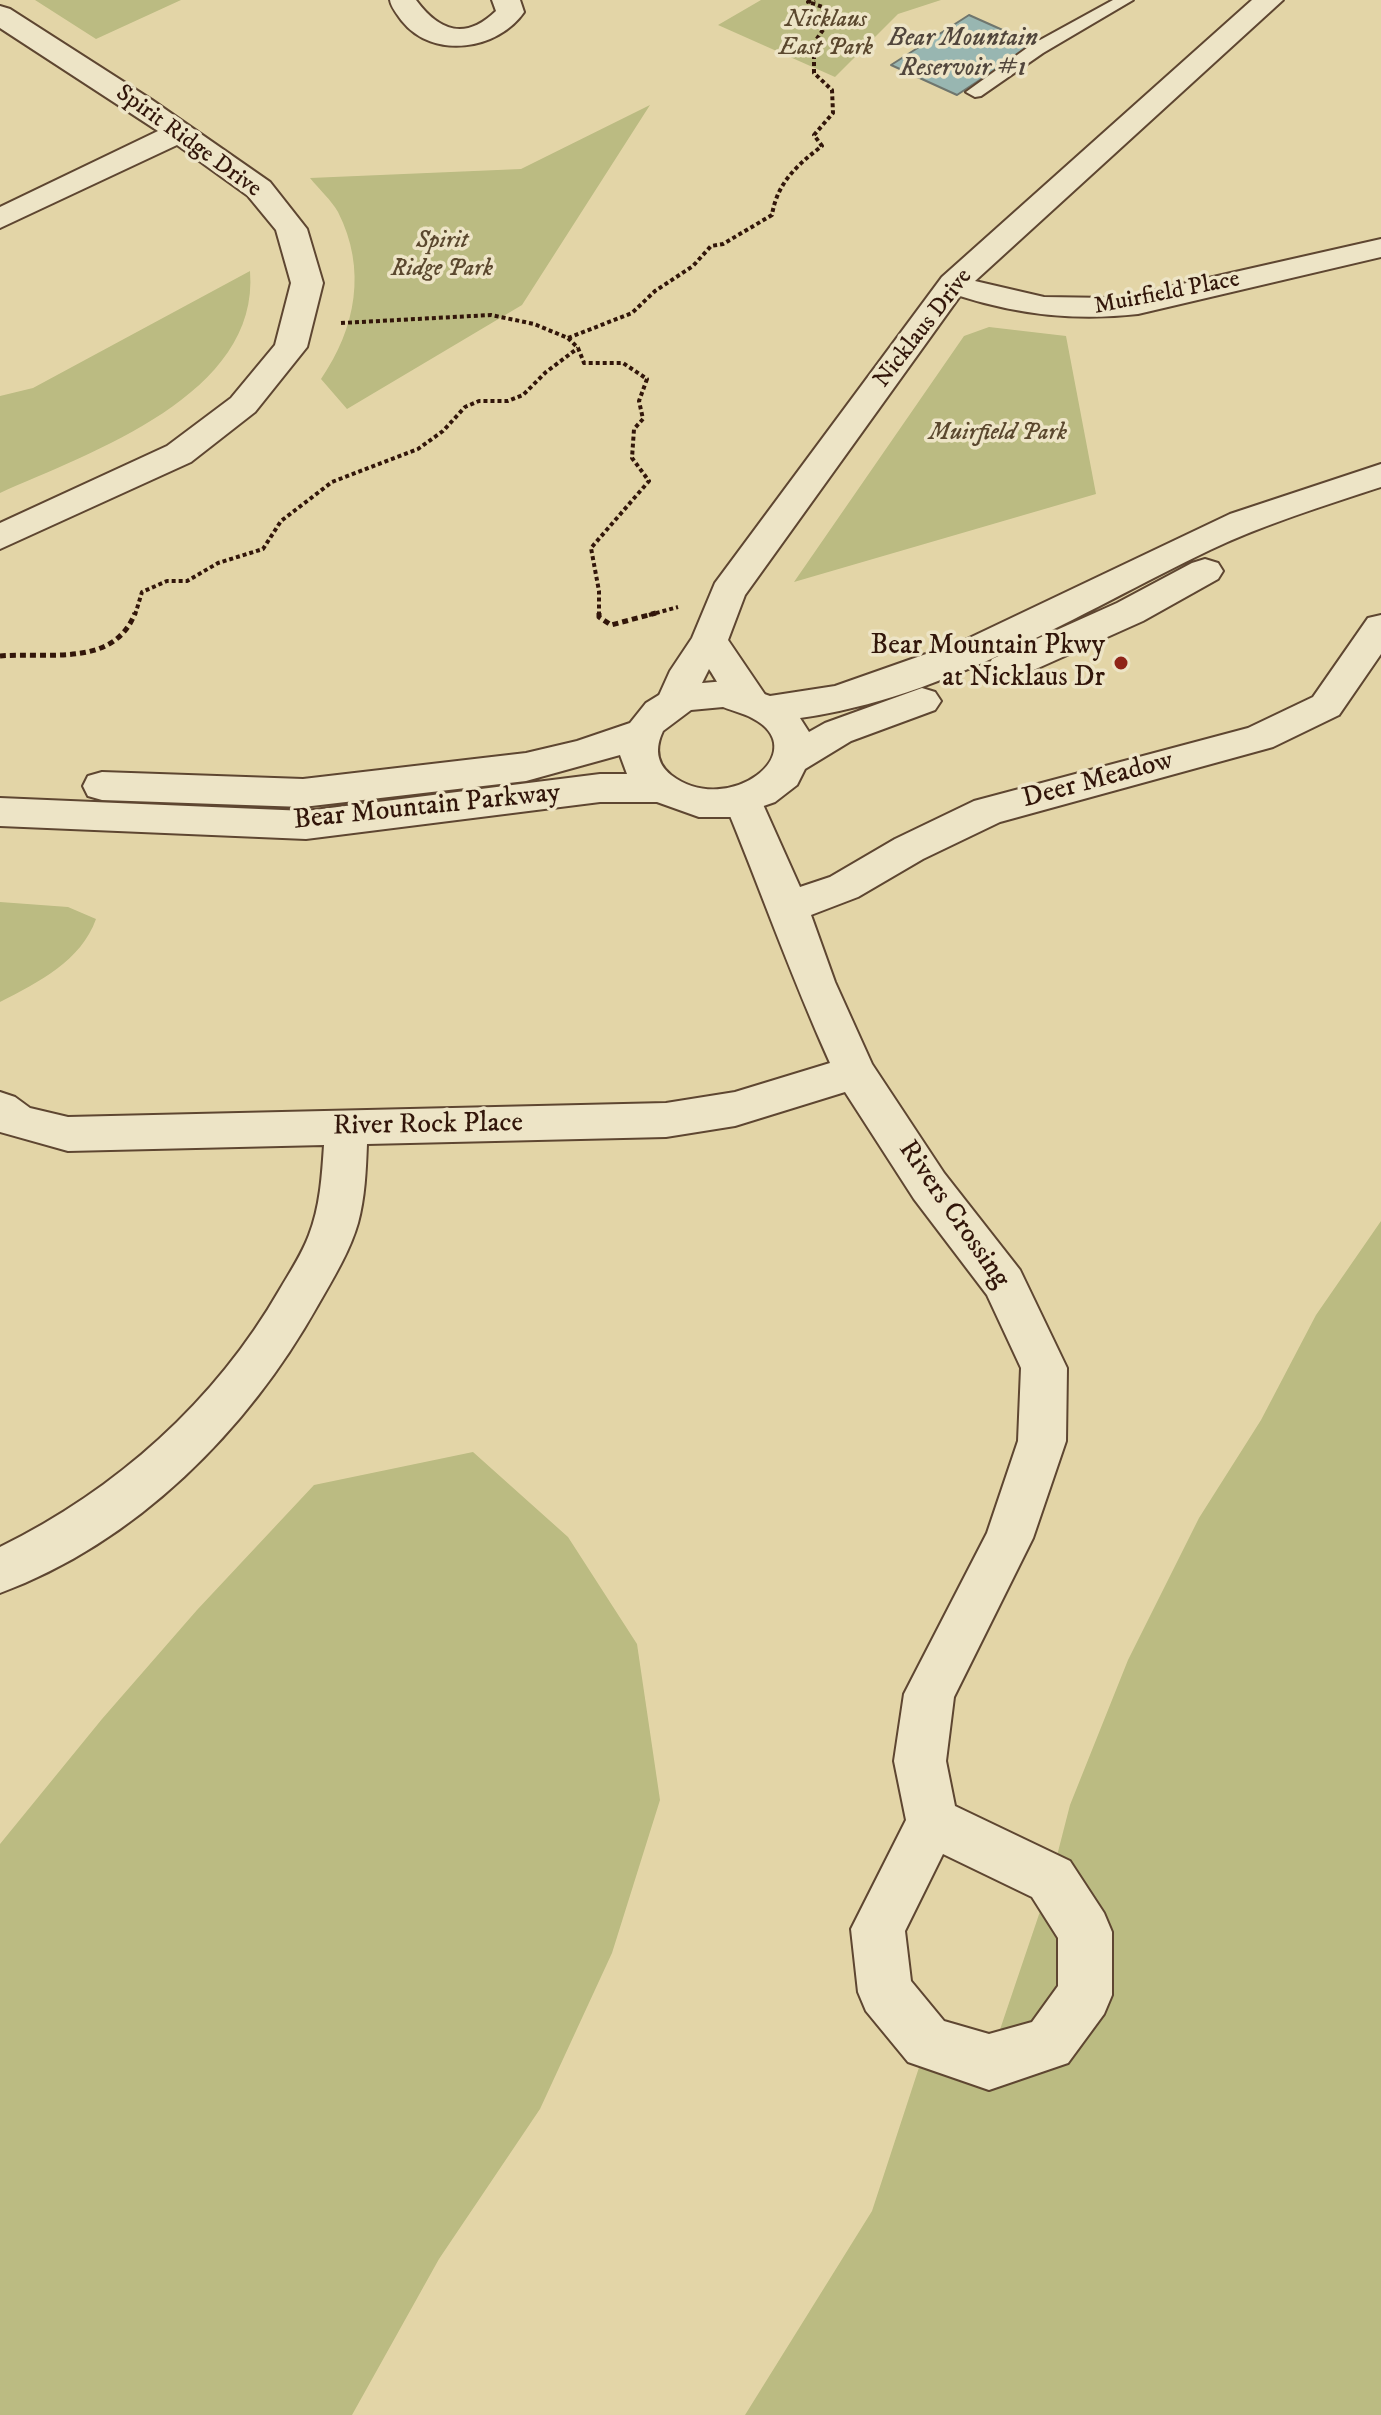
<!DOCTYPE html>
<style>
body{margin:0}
canvas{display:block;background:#e3d5a7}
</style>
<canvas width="1381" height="2415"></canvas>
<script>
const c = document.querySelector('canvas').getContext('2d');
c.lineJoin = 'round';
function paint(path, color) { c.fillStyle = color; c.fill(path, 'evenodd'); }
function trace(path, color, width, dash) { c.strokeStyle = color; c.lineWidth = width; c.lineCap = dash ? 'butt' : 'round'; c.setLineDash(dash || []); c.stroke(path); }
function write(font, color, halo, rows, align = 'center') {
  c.font = font + ' "IM FELL DW Pica",serif'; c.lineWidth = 7; c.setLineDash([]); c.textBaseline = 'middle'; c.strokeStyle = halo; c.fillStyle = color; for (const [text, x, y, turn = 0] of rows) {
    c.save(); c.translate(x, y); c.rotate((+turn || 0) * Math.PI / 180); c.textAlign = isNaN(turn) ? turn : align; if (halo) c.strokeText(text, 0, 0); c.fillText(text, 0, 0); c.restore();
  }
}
paint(new Path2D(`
 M35,0h146l-85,39z
 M761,0h180l-43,14 -63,63 -117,-52z
 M650,105l-128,200 -175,104 -26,-30c35,-51 46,-110 17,-167 -7,-12 -19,-23 -28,-34l211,-9z
 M250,271c10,124 -159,181 -250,222v-97l33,-8z
 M989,327l77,9 30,158 -302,88 170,-246z
 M0,902l68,5 28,12c-15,42 -57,63 -96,83z
 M1381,1221v1194h-636l127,-204 55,-168 62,19 62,-183 19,-74 58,-145 71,-142 62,-98 55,-105z
 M473,1452l95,85 69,107 23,156 -48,153 -72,156 -101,150 -87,156h-352v-571l102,-125 95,-109 117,-125z`), '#bbbb82');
const water = new Path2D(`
 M969,15l65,29 -77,51 -66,-30z`);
paint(water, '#98b6b1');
trace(water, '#6f766e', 2);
const service = new Path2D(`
 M1113,0h20l-90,53 -62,43 -6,1 -9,-5 65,-47z`);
const minor = new Path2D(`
 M390,0h26c23,31 49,41 80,11l-4,-11h28l4,12c-26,38 -91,48 -122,9 -5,-7 -11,-14 -12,-21z
 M1252,0h31l-308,281 69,16 68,1 26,-4 243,-55v18l-243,57c-62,7 -118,1 -178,-18l-215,299 -17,45 40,59 -6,9c-31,9 -38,-17 -53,-39l-21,42 -13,4 -13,-4 -6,-9 14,-31 22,-33 23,-55 227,-306z
 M0,6l10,3 142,91 118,82 37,47 16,54 -16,64 -52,65 -64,50 -191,87v-26l167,-77 64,-48 44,-53 16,-62 -15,-53 -28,-34 -71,-51 -177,83v-21l158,-76 -158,-103z
 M1381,615v39l-42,61 -66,32 -273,75 -77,37 -65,38 -47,18 24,67 37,82 72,109 76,97 47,98 -1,73 -33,97 -79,159 -8,64 9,45 115,55 34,52 8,19v63l-8,19 -36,49 -79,27 -81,-28 -42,-51 -8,-19 -7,-63 55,-109 -12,-59 10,-67 83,-161 31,-92 3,-73 -34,-73 -73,-96 -69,-107 -110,34 -69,11 -299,7c-1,26 -2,53 -9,79 -8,28 -25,56 -40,82 -70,125 -181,237 -318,288v-46c116,-57 215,-145 280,-258 10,-17 22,-35 29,-54 11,-28 13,-59 15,-90l-256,6 -68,-19v-40l15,5 15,11 38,9 598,-14 69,-11 95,-29c-39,-86 -70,-175 -106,-262l5,-10 14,-4 14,4 43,96 30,-10 65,-38 79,-38 274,-73 65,-31 55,-79zM943,1854l89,43 26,41v48l-26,36 -43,12 -45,-13 -33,-40 -6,-50z`);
const tertiary = new Path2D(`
 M1381,464v23c-58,19 -116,37 -171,63 -131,63 -264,148 -410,168l9,14 16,-9 97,-35 13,4 6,9 -6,9 -84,31 -46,28 -8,16 -22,17 -43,15h-33l-42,-15h-57l-294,37 -306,-13v-28l306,13 294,-37h27l-7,-19 -94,26 -223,26 -201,-7 -14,-4 -5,-10 5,-10 14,-4 201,7 223,-26 51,-12 53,-18 16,-20 13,-8 32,-11 35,-3 44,15 65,-10 128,-45 267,-127zM723,707c10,4 20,6 29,11 64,33 -24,101 -81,57 -15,-12 -16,-27 -8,-44l28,-21z
 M1205,559l13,4 5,8 -5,8 -75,42 -125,56 -13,4 -13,-4 -5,-9 5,-9 125,-56 75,-40z`);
trace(service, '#5e4631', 4);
trace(minor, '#5e4631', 4);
trace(tertiary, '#5e4631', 4);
trace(new Path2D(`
 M341,323l150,-8 43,9 34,14 64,-25 23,-22 38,-25 18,-20 12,-2 49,-29c5,-32 25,-50 50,-69l-8,-11 19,-22 -1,-23 -18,-17v-30l11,-16 -6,-9 7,-10 -18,-6 7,-2
 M568,338l10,10 6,15h39l24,16 -8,22 4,18 -9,10 -2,29 17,23 -58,67 8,43v24
 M135,615l7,-23 25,-11h20l31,-18 45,-14 18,-28 51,-39 86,-33 25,-18 22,-24 14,-6h29l15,-6 23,-23 32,-24
 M649,615l29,-8`), '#32160a', 4, [4, 3]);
trace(new Path2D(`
 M599,613v4l12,8 45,-12
 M0,656c48,-4 114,12 135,-43`), '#32160a', 5, [6, 4]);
paint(service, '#ede4c6');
paint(minor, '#ede4c6');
paint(tertiary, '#ede4c6');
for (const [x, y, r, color] of [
 [1121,663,8,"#8f2418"]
]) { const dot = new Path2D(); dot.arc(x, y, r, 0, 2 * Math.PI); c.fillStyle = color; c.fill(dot); trace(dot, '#ede4c6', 3); }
write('italic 24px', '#5b482e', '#ede4c6', [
 ["Nicklaus",826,21],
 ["East Park",826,49],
 ["Spirit",442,242],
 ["Ridge Park",442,270],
 ["Muirfield Park",998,434]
]);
write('24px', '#32160a', '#ede4c6', [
 ["Spirit Ridge Drive",188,142,36],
 ["Muirfield Place",1167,294,-11],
 ["Nicklaus Drive",924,329,-52]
]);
write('italic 26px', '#51463c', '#ede4c6', [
 ["Bear Mountain",963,40],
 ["Reservoir #1",963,70]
]);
write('28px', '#32160a', '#ede4c6', [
 ["Bear Mountain Pkwy",1105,647],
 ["at Nicklaus Dr",1105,679]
], 'right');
write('28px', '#32160a', '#ede4c6', [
 ["Deer Meadow",1098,781,-15],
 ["Bear Mountain Parkway",427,808,-6],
 ["River Rock Place",428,1126,-1],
 ["Rivers Crossing",953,1215,55]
]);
</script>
